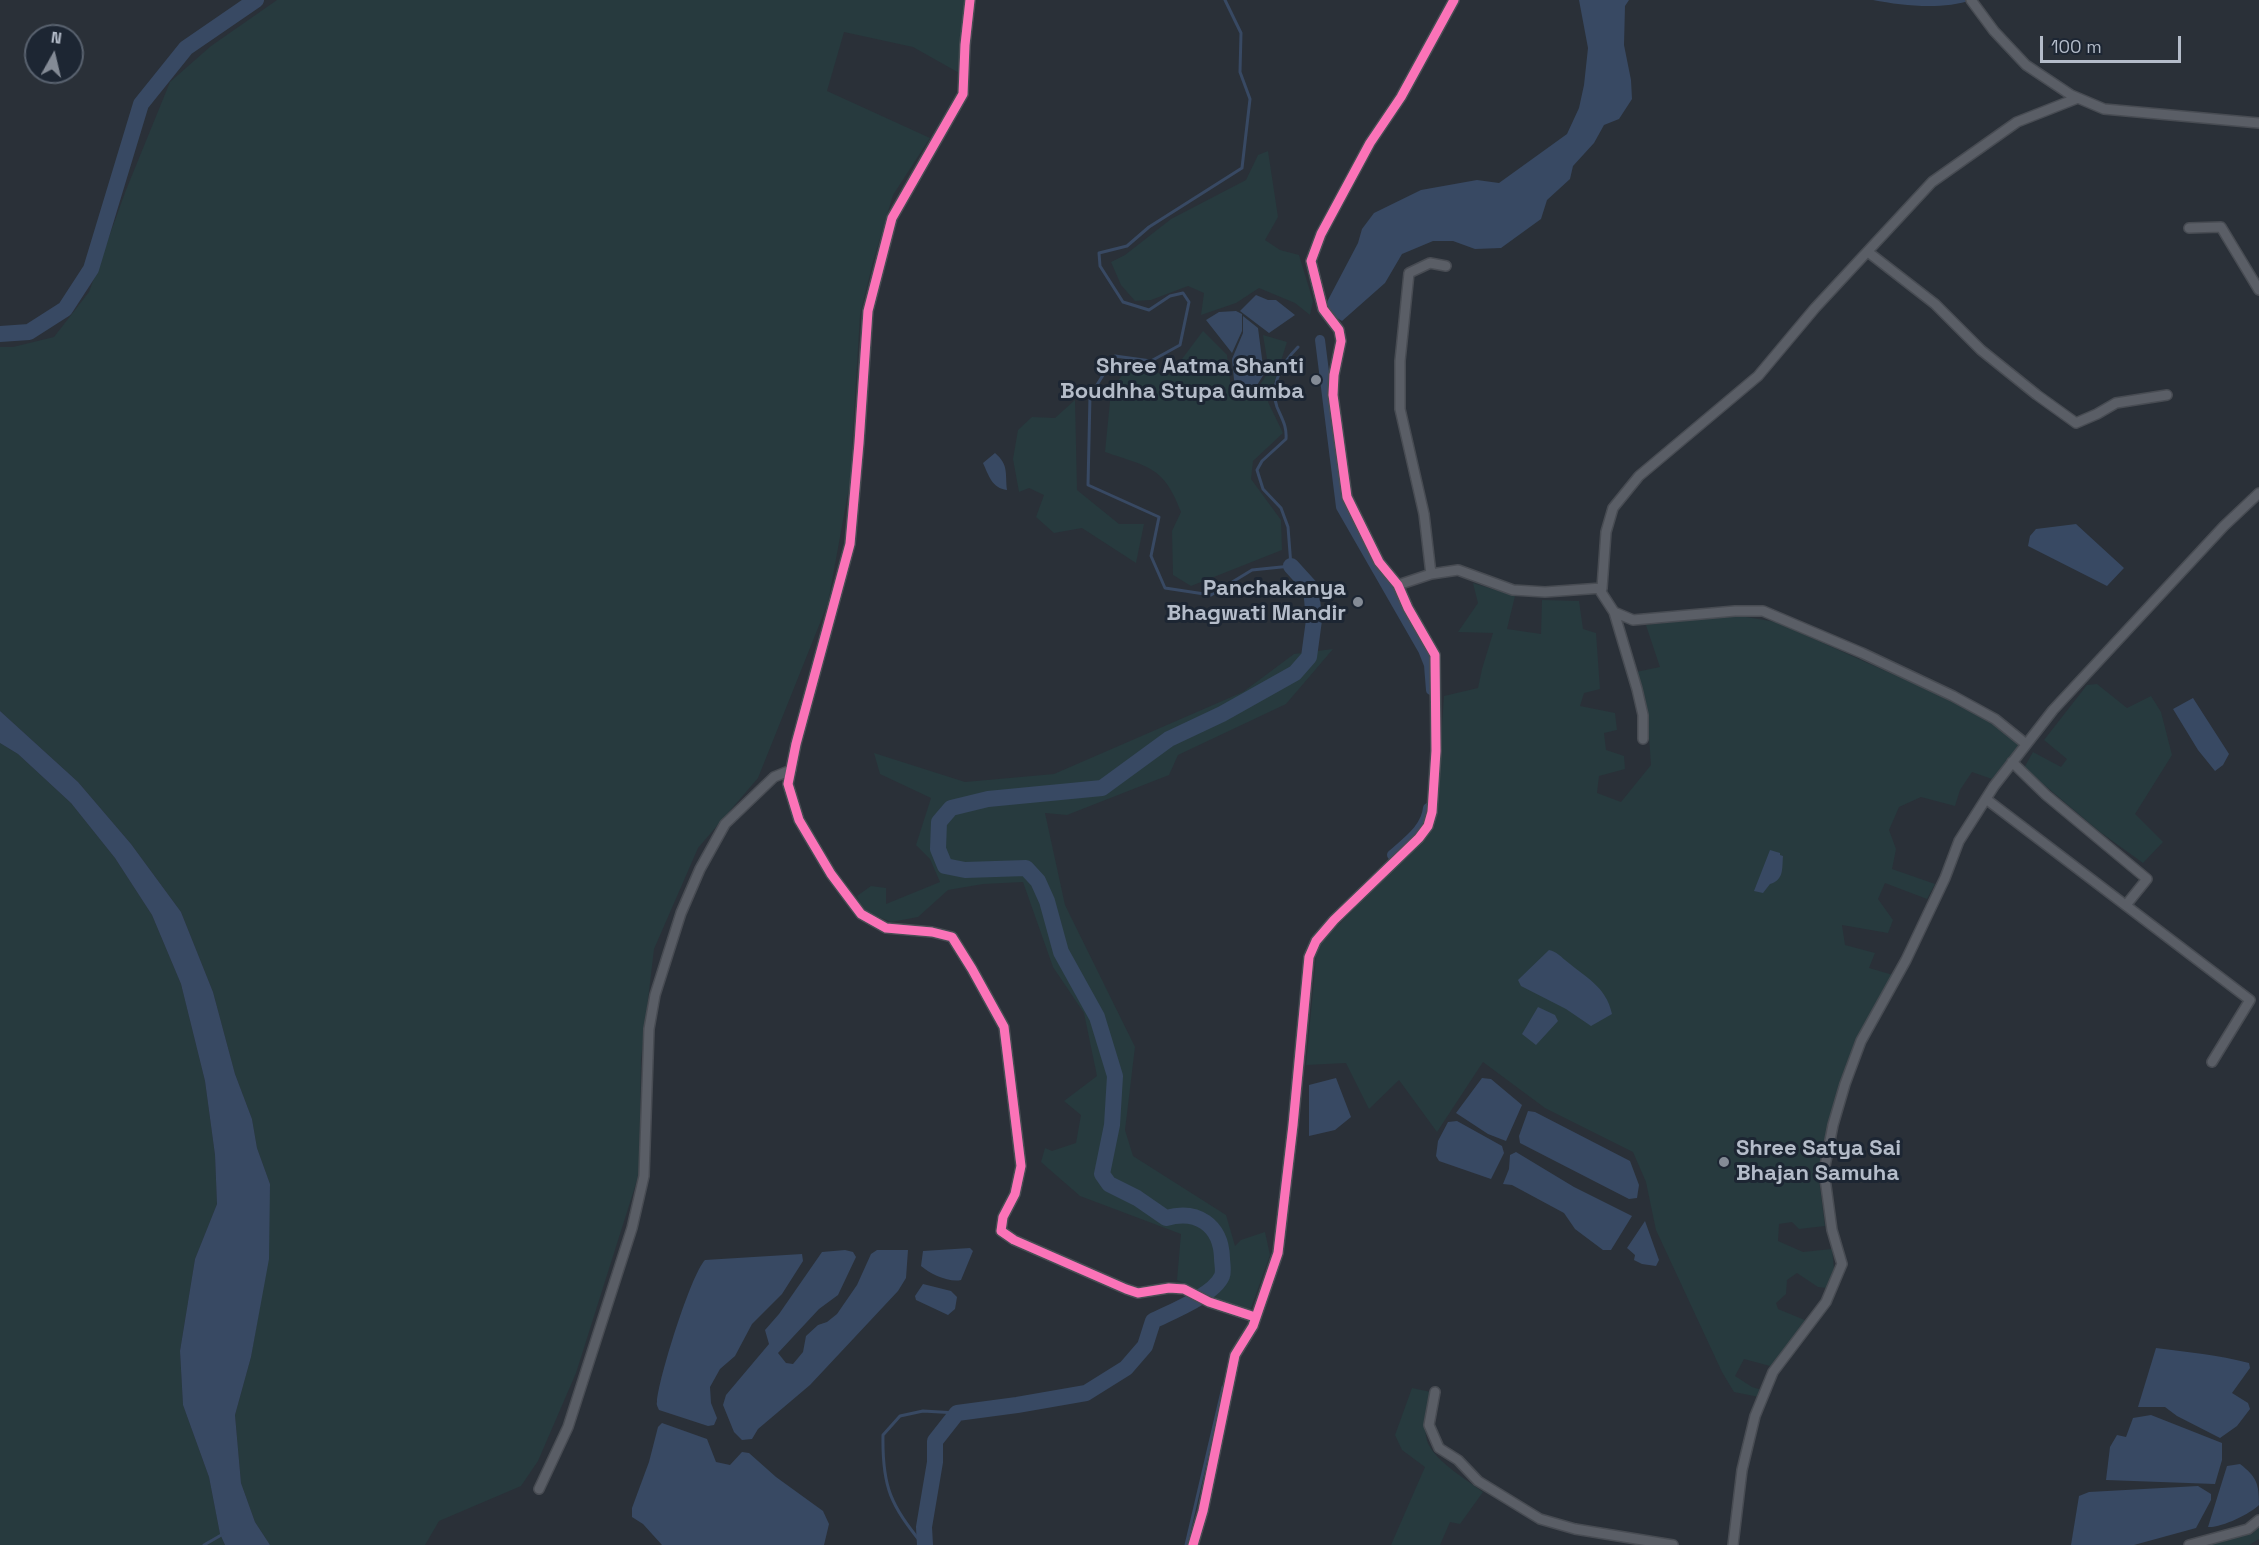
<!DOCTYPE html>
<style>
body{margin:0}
#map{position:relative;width:2259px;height:1545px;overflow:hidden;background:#2a3038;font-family:"Space Grotesk",sans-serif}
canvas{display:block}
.north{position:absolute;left:24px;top:24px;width:60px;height:60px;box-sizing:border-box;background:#1d2633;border:2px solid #59626f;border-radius:50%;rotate:8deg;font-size:16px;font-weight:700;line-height:24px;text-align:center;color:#b4bcc9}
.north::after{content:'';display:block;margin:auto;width:21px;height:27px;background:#848b96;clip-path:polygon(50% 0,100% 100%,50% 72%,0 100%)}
.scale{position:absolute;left:2040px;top:36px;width:141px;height:27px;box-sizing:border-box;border:3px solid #b4bcc9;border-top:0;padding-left:8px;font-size:18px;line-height:21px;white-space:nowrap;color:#b4bcc9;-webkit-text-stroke:4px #1d2633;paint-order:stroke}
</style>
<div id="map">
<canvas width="2259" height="1545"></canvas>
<div class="north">N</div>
<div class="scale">100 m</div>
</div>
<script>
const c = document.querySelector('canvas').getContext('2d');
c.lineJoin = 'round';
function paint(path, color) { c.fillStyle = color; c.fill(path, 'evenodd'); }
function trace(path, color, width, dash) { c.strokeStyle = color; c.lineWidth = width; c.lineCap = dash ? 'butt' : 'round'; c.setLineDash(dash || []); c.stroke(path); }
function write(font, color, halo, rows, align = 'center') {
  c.font = font + ' "Space Grotesk",sans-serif'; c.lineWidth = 6; c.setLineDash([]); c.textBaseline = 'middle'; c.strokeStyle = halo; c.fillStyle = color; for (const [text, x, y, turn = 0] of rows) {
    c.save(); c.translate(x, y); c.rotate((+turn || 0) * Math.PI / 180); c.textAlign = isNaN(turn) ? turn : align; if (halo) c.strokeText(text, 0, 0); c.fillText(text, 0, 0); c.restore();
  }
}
paint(new Path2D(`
 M277,0h689l-5,74 -48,-27 -69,-15 -17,59 103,47 -37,57 -20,67 -13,53 -10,167 -22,121 -70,175 -60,70 -44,101 -13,110 -2,115 -63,199 -38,88 -17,25 -82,35 -14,24h-155l-15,-23 -14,-39 -6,-68 16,-58 8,-47 11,-126 -13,-36 -5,-29 -17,-45 -22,-82 -32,-80 -50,-68 -53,-62 -78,-71v-364h13l41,-10 35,-45 37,-102 44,-108 41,-36z
 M1268,151l10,66 -13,23 15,10 19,5 14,46 -3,14 -15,-12 -36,-15 -23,15 -35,12 3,-22 -16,-7 -37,14 -16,1 -14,-16 -10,-23 14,-7 46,-36 75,-39 12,-25z
 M1203,331l24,24 5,41 22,-2 15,-23 -6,-36 24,7 -19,60 15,31 -30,28 -2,18 30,41 1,30 -91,36 -18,-11 -1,-44 9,-19c-17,-46 -33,-45 -76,-60l6,-61 16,-23 43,7z
 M1075,400l2,90 42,34h25l-8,39 -54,-35 -28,5 -18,-16 8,-22 -15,-7 -10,4 -6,-33 5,-29 14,-13 23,1z
 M1473,583l42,13 -8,33 34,5 1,-34 37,1 4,28 13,4 4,56 -16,4 -4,13 35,7 2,17 -13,3 2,17 18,6 1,13 -26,7 -2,17 24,9 30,-37 -4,-58 -11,-35 24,-5 -14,-42 88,-10 42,7 141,63 79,38 24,23 -28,33 -20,-7 -12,18 -5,16 -34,-9 -22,10 -10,23 7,19 -4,20 43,15 -8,15 -42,-16 -7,16 15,21 -5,13 -46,-8 3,20 30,8 -6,15 24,7 -39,72 -15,41 -17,63 -3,29 6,46 -26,3 -7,-7 -13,2 -1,17 25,11 29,-3 2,19 -7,20 -9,-1 -21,-14 -10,7 -1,14 -10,9 2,6 29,12 -25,34 -12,11 -26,-7 -9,17 17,11 10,3 -3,7 -25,-5 -12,-20 -66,-142 -10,-48 -13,-30 -88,-44 -62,-46 -46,70 -38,-52 -30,29 -23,-46 -40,2 11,-118 118,-121 9,-130 34,-8 4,-19 11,-36 -35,-1 20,-29z
 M1333,649l-47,55 -108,51 -9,20 -102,40 -22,-2 20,92 70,142 -10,83 8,26 93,59 9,31 6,-6 24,-8 5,23 -20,56 -26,-9 -47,-22 4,-46 -101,-38 -39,-34 4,-14 7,3 24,-8 5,-28 -17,-14 33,-25 -13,-63 -31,-46 -30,-85 -40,2 -35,6 -30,27 -27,5 -29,-12 -5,-14 14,-10 15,2v16l54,-22 -10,-23 -14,-14 15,-47 -51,-24 -6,-21 91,29 89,-8 189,-82 51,-38z
 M2097,684l30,24 24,-12 10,16 11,43 -37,59 28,28 -20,21 -43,-31 -76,-64 9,-16 28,15 6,-8 -23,-19 43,-55z
 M0,743l18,11 53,49 44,55 37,57 29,69 24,97 10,74 2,49 -22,55 -15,92 3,54 26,72 11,57 5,11h-225z
 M1412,1388l19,4c-3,14 -10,41 -1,55 10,17 37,33 53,45l-23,32 -10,-2 -10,23h-49l34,-78 -23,-17 -7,-15z
 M2259,1526v13l-10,6h-48l19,-6 32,-5z`), '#273a3e');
paint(new Path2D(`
 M1579,0h50l-4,6 -1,39 7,35 1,19 -13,20 -15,6 -10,18 -21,23 -3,13 -23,21 -6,19 -40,29 -26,1 -22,-8h-20l-31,13 -17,29 -43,38 -7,-4 -9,-12 2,-5 30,-57 4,-14 12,-16 47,-23 56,-10 22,3 68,-49 12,-26 5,-23 4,-37z
 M1873,0h99c-30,10 -68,6 -99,0z
 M1256,295l12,5h8l19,15 -26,18 -29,-22z
 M1236,311l6,3v17l-10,22 -26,-33 13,-8z
 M1243,316l15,12 6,46 -10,16h-19l-3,-31 11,-26z
 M995,453c14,12 10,20 12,37 -15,-2 -18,-14 -24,-27z
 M2076,524l48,44 -17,18 -79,-40 2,-10 6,-7z
 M2193,698l36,56 -6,11 -8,6 -17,-21 -25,-41z
 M0,711l78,71 53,62 50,68 32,80 22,82 17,45 5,29 13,36 -1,75 -18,98 -16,58 6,68 14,39 15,23h-45l-5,-11 -11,-57 -26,-72 -3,-54 15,-92 22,-55 -2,-49 -10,-74 -24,-97 -29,-69 -37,-57 -44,-55 -53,-49 -18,-11z
 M1770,850l10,3v2l3,1c-1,13 1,24 -13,28l-7,9 -9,-2z
 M1549,950c8,2 10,5 16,10 20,17 41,26 47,54l-21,12 -25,-17 -45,-23 -3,-6z
 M1538,1007l17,8 3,6 -22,24 -14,-11z
 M1336,1078l15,39 -16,13 -26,6v-51z
 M1482,1078l9,1 31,26 -16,36 -18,-7 -32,-21z
 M1528,1111l7,1 95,49 9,24 -2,13 -8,1 -109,-56 -1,-7z
 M1457,1121l45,25 2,7 -13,26 -52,-18 -3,-5 2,-15 10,-19z
 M1516,1152l58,35 58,29 -21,34h-8l-28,-21 -11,-16 -52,-28 -9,-1 6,-15 1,-14z
 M1645,1221l14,39 -3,6 -14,-2 -8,-4 1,-5 -8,-7z
 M970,1248l3,3 -12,29c-11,3 -31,-6 -40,-14l2,-15z
 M845,1250l8,2 3,5 -18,38 -19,14 -41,44 8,10 7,1 10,-12 3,-16 12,-11 9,-3 10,-8 20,-29 14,-31 6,-4h31l-2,28 -8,13 -88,94 -52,44 -6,10 -10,1 -8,-8 -11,-27 3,-10 43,-51 -4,-14 14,-16 43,-62z
 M802,1254l1,7 -21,33 -30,30 -17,32 -15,13 -10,18 1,16 6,15 -3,7 -6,1 -49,-16c-1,-3 -3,-5 -2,-8 1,-22 34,-128 48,-142z
 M923,1284l28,7 6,6 -2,12 -7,6 -32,-15 -1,-4z
 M2156,1348c32,4 62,7 93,15l1,5 -18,25 16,10 2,6 -13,17 -17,12 -43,-22 -12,-9h-27z
 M2151,1415l71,28v17l-7,24 -109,-4 4,-33 7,-12 9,2 7,-19z
 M662,1423l45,16 9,23 14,3 12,-13 7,1 27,24 47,34 6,13 -5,21h-162l-19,-21 -11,-7v-9l17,-46 9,-35z
 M2240,1464c17,13 19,20 19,41 -9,9 -38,23 -51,22l19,-61z
 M2198,1486l13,8v6l-15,28 -62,17h-63l8,-49 10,-4z`), '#384963');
trace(new Path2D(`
 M1225,0l16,33 -1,39 10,27 -8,69 -93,59 -22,19 -28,7 1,13 23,36 26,8 21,-14 13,-3 6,9 -9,43 -29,16 -36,-5 -25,40 -2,89 71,32 -8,39 14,32 46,7 41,-25 39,-4 -3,-39 -7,-19 -18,-19 -6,-19 5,-9 24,-22c1,-13 -4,-20 -9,-32 -8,-22 6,-45 21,-60
 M204,1545l19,-11
 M923,1545c-32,-40 -41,-57 -40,-110l17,-19 23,-5 34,2
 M1186,1545l37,-158`), '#384963', 3);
trace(new Path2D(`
 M1320,340l21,167 82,143 6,15 2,25
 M1392,855c14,-13 34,-26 36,-47`), '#384963', 10);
trace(new Path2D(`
 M0,334l29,-2 36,-23 26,-40 50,-165 45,-56 70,-48
 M925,1545l-1,-18 11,-65v-21l22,-28 60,-8 69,-12 40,-25 19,-22 8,-25c18,-9 61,-26 69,-45 2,-5 0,-13 0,-18 -1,-33 -25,-49 -56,-40l-29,-20 -28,-14 -7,-10 10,-49 3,-49 -18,-59 -36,-65 -14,-51 -9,-20 -12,-13 -61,2 -20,-4 -7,-17 1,-27 12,-14 37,-9 114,-11 67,-49 53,-25 73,-41 14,-16 5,-37 -3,-32 -20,-22`), '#384963', 16);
const minor = new Path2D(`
 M970,0l-5,45 -2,49 -71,124 -24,93 -9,132 -9,101 -54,200 -8,40 11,36 32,54 30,40 25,14 46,4 20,5 20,32 32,58 17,139 -6,28 -12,23 -2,14 13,9 112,49 12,4 31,-5 15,1 25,13 46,15
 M1971,0l23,31 32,34 45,30 33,14 155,14
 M2189,228l32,-1 38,63
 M1868,252l67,52 46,46 56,45 39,28 21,-9 19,-11 51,-8
 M1431,574l-7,-60 -24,-105v-48l9,-88 21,-10 16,3
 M1398,585l33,-11 27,-4 55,20 32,2 57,-4 4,-56 7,-24 26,-32 119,-100 57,-68 117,-126 85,-60 61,-24
 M1602,588l-1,4 13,20 23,77 6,26v24
 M1614,612l19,8 102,-9h28l99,42 91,43 42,23 31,25
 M2012,762l34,33 101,84 -21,26
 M1986,799l264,201 -38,62
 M1435,1392l-6,33 10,23 19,12 20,21 62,38 35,10 98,16
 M539,1489l29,-62 64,-199 12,-52 5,-147 6,-34 26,-82 19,-44 25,-45 49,-47 17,-7
 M1193,1545l10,-34 32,-156 18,-29 25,-73 15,-128 16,-168 7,-16 18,-21 85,-82 9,-12 4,-14 4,-61 -1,-96 -27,-47 -10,-23 -19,-23 -32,-65 -14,-102 1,-20 7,-34 -2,-11 -16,-21 -12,-48 10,-27 49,-91 31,-46 53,-97
 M1733,1545l9,-75 13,-54 18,-44 53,-70 16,-38 -10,-34 -8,-59 9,-46 12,-41 16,-43 45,-81 39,-82 14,-37 35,-55 59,-76 171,-184 35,-33
 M2189,1545l59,-16 11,-9`);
trace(minor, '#484c53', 12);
trace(minor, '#5a5e66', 9);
trace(new Path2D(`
 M970,0l-5,45 -2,49 -71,124 -24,93 -9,132 -9,101 -54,200 -8,40 11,36 32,54 30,40 25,14 46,4 20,5 20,32 32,58 17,139 -6,28 -12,23 -2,14 13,9 112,49 12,4 31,-5 15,1 25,13 46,15
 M1193,1545l10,-34 32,-156 18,-29 25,-73 15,-128 16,-168 7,-16 18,-21 85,-82 9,-12 4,-14 4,-61 -1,-96 -27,-47 -10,-23 -19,-23 -32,-65 -14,-102 1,-20 7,-34 -2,-11 -16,-21 -12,-48 10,-27 49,-91 31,-46 53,-97`), '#fb73b8', 9);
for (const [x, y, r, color] of [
 [1316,380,6,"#848b96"],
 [1358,602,6,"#848b96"],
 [1724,1162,6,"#848b96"]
]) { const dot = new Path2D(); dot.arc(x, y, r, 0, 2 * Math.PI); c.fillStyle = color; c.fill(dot); trace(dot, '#1d2633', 2); }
write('bold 22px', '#b4bcc9', '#1d2633', [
 ["Shree Aatma Shanti",1304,367],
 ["Boudhha Stupa Gumba",1304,392],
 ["Panchakanya",1346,589],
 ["Bhagwati Mandir",1346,614],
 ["Shree Satya Sai",1736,1149,"left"],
 ["Bhajan Samuha",1736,1174,"left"]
], 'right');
</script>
